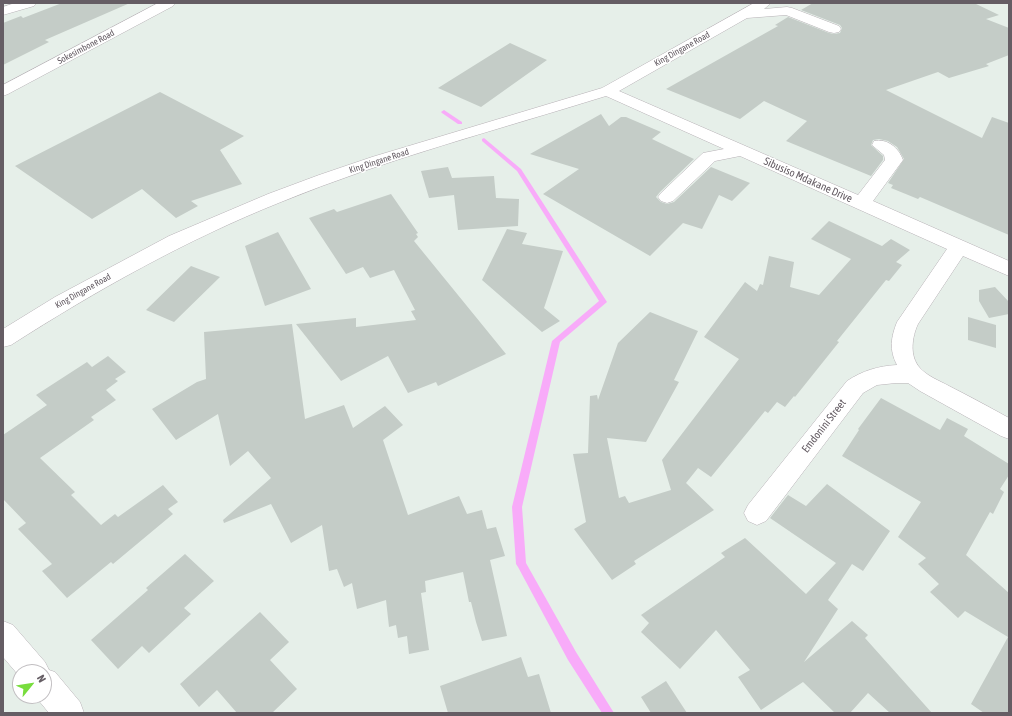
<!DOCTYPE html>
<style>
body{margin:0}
#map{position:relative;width:1012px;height:716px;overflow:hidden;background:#e6efe9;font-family:"Asap Condensed",sans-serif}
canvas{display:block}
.frame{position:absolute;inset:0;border:4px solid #655d64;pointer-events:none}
.north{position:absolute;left:12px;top:664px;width:40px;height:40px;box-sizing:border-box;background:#fff;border:1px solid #c1bec1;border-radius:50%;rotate:60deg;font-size:11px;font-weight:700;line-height:16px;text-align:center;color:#655d64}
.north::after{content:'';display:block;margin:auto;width:14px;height:18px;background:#78dd3d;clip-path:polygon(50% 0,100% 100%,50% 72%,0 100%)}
</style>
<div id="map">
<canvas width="1012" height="716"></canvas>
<div class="frame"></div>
<div class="north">N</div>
</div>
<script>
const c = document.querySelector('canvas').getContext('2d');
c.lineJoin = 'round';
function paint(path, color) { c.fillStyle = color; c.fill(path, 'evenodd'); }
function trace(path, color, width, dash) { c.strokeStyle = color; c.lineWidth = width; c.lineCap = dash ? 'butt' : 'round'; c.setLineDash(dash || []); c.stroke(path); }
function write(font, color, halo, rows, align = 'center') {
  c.font = font + ' "Asap Condensed",sans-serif'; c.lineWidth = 3; c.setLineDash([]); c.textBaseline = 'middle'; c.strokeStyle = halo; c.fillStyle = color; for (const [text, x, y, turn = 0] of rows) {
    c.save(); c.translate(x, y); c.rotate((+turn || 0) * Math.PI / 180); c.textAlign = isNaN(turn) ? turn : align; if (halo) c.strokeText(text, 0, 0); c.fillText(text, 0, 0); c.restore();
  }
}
paint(new Path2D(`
 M444,110l18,12v2h-4l-16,-11 -1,-1z
 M484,138l37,31 86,133 -47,40 -38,165 4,56 50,89 38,61h-12l-34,-53 -50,-93 -2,-3 -4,-57 40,-166 47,-40 -82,-130 -35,-30v-2z`), '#f8abf9');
paint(new Path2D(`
 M62,3h68l-85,37 4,2 -46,23v-42l18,-7 2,2z
 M813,3h161l25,12 -13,4 23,9v27l-23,9 3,2 -40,12 -11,-6 -52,18 96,48 10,-21 17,6v112l-89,-38 -2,2 -27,-11 2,-3 -5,-2 16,-24 -7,-12 -9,-6 -9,-2 -6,1 -2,5 12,11v4l-12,16 -85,-35 21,-20 -43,-20 -24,18 -74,-30 112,-63 -3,-1 13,-8 41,16 5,1 6,-1 2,-5 -2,-3 -39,-15z
 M510,43l37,17 -66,47 -43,-19z
 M160,92l84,44 -24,14 22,34 -51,17 7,5 -22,12 -34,-29 -50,30 -77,-53z
 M601,114l8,12 12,-9h5l35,15 -9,7 42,20 -34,33 -4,5 5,5 6,2 7,-2 37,-35 39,16 -18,18 -13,-6 -17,34 -19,-6 -33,33 -107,-62 36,-25 -49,-15z
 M448,167l4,11 42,-2 2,22 23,1 -1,27 -60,4 -4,-35 -25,3 -8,-27z
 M391,194l27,39 -2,1 2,3 -4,4 92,113 -68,32 -2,-4 -28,11 -20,-37 -47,25 -45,-57 60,-6v9l60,-7 -5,-9 4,-1 -21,-40 -24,8 -7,-11 -17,7 -37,-56 25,-9 3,3z
 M829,221l53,25 9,-7 19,11 -14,12 6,3 -13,16 -3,-1 -49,61 2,1 -44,55 -1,-1 -9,11 -8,-5 -9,11 -3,-2 -54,66 -13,-9 -12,15 28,27 -80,51 2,3 -24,16 -38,-51 12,-7 -13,-68 15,-1 2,-57 7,-1 1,5 20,-57 32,-31 48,19 -24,49 5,2 -33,60 -39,-4 12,60 6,-2 4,7 42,-13 -9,-30 77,-101 -35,-22 41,-55 12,9 3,-7 3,1 6,-29 25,6 -4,25 29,8 32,-36 -40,-20z
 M507,229l20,4 -5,11 41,7 -19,57 16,13 -18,11 -60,-52z
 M278,232l33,57 -46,17 -20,-60z
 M191,266l29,11 -46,45 -28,-12z
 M995,287l14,15v12l-20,4 -10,-17v-11z
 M968,317l28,8v23l-28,-8z
 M292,324l13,95 39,-14 9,23 32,-22 18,19 -20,15 25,75 51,-19 8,18 15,-4 5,19 9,-2 9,29 -15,4 17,76 -25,5 -6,-19 -5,-20h-2l-6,-30 -38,9 1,11 -5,1 8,57 -20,4 -2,-18 -9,2 -2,-13 -7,2 -3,-27 -29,9 -5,-26 -8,4 -7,-18 -8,2 -7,-46 -31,18 -20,-39 -47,19 -1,-3 48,-42 -23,-27 -18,15 -12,-52 -42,26 -24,-31 45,-27 9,-3 -2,-47z
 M108,356l18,16 -11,7 3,2 -12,9 10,10 -25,17 3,3 -54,38 35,34 -4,3 30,30 14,-11 3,3 45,-32 15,17 -10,7 5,5 -60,50 -2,-2 -44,36 -25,-27 10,-7 -34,-35 8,-6 -23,-24v-64l44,-30 -11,-10 51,-33 5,5z
 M881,398l59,32 7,-12 21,11 -4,7 45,28v11l-9,14 4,3 -11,22 -3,-2 -24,43 43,38v120h-25l-13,-9 37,-67 -43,-26 -7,7 -28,-26 9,-8 -21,-20 8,-6 -28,-21 23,-35 -79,-46 17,-26 -1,-1z
 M827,484l63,47 -27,40 -11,-7 -24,36 10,9 -34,53 48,-41 16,14 -3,3 67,75h-42l-22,-20 -18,20h-15l-32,-31 -42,28 -23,-33 12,-7 -34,-40 -36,39 -39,-37 8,-9 -8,-8 84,-58 -4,-4 24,-15 61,56 30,-31 -66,-45 18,-23 18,11z
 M185,554l29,27 -30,27 7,6 -42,39 -7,-7 -24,23 -27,-29 57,-50 -2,-2z
 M260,612l29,30 -19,18 27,29 -25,24h-35l-20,-23 -18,17 -19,-23z
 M521,657l7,20 11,-3 12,39h-103l-8,-27z
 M666,681l21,32h-36l-10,-16z`), '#c4ccc7');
const minor = new Path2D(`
 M15,3h21l-2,3 -31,9v-8z
 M158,3h17l-2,3 -165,88 -5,2v-11z
 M754,3h17l-7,6 23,-2 5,1 47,18 2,3 -2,3 -5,1 -5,-1 -43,-17 -39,3 -128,73 239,104 27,-35 -1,-5 -12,-10 2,-4c13,-3 25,7 29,19l-30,41 136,60v15l-46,-20 -45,68c-6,13 -9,32 2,44 7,8 20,13 29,18 20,10 40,21 60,32v21l-8,-3 -81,-45 -12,-8h-12l-19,2 -14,8 -97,128 -9,4 -9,-4 -4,-8 4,-8 99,-124c15,-10 31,-15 50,-16 -8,-15 -6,-28 0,-43l50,-73 -207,-93 -25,5 -42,40 -6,2 -6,-2 -3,-4 3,-4 42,-40 21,-4 -118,-53c-109,34 -220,63 -325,106 -95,38 -184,88 -270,143l-8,2v-18l52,-32 114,-61 99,-42 51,-19 53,-18 230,-69z
 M3,621l10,4 32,37 4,8 6,2 25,30 4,11h-35l-14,-17h9v-24h-24v5l-17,-20z`);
trace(minor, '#b7b1b6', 1);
paint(minor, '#fff');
write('9px', '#655d64', '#fff', [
 ["Sokesimbone Road",86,47,-28],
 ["King Dingane Road",682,49,-29],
 ["King Dingane Road",379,161,-18],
 ["King Dingane Road",83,291,-29]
]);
write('11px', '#655d64', '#fff', [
 ["Sibusiso Mdakane Drive",808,180,24],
 ["Emdonini Street",824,426,-52]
]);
</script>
